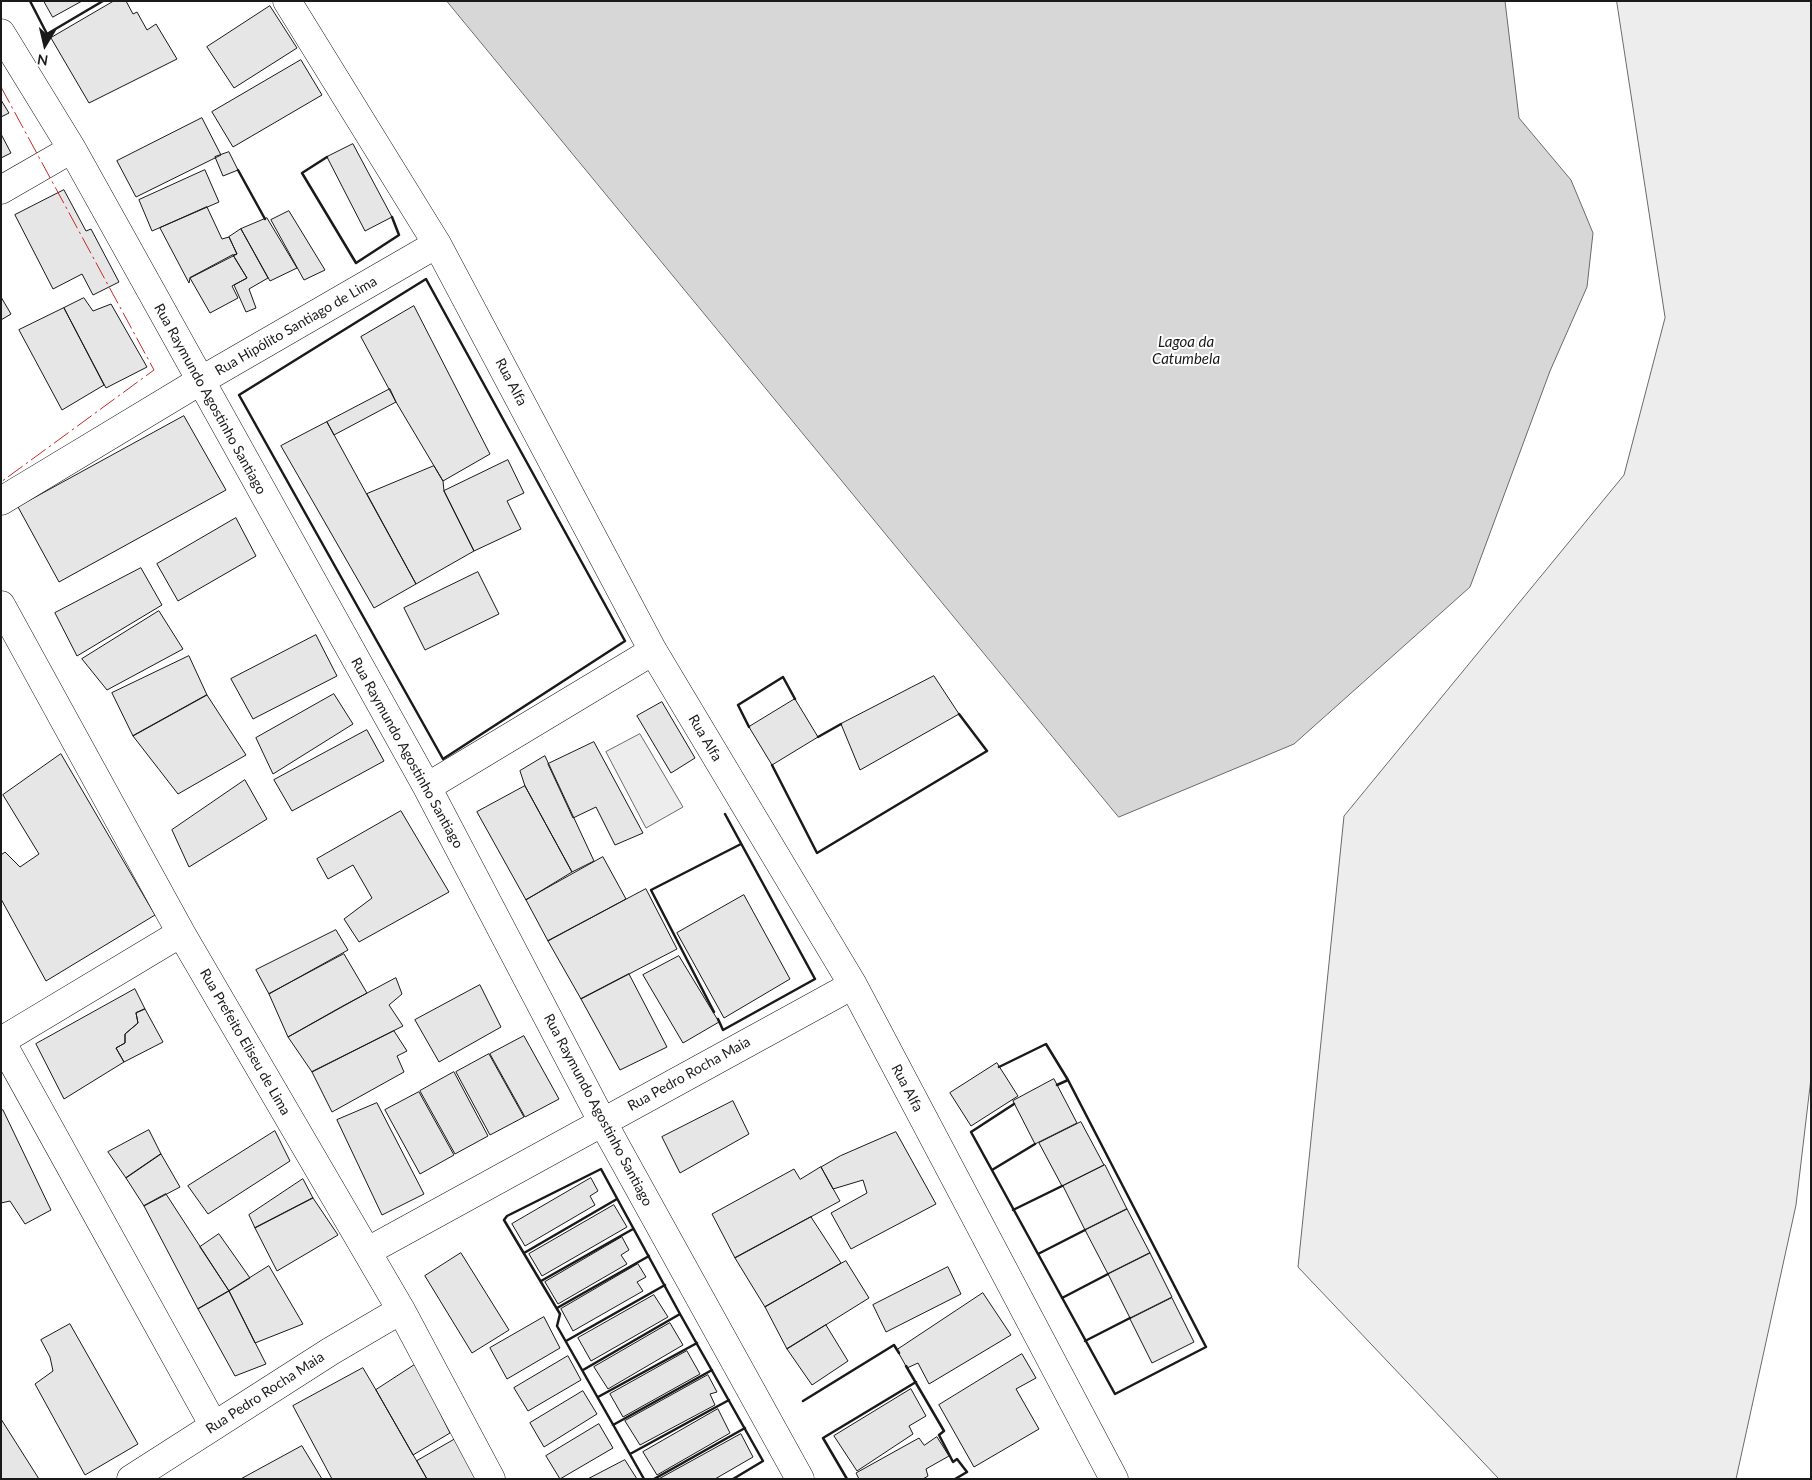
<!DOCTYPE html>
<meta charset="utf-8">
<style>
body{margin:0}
#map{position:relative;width:1812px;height:1480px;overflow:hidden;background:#fff;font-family:Lato,sans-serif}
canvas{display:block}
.frame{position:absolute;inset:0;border:2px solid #1a1a1a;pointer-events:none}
.north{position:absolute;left:20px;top:20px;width:50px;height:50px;-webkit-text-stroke:4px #fff;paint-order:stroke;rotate:189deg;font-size:14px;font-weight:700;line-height:20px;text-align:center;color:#1a1a1a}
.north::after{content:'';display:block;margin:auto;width:18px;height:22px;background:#1a1a1a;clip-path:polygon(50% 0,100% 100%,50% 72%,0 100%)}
</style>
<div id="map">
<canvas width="1812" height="1480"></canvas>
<div class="frame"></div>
<div class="north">N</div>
</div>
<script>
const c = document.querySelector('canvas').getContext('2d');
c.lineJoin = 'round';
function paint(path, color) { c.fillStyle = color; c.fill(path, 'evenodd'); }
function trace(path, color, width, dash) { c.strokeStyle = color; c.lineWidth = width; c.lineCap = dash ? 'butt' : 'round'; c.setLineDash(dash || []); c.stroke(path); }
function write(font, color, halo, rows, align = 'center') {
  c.font = font + ' Lato,sans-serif'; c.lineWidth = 4; c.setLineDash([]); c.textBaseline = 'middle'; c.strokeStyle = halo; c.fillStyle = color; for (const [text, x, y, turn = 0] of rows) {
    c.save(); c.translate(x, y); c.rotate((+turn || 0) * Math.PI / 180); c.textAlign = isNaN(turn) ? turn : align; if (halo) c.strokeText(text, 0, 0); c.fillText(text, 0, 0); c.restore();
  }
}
const built = new Path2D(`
 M1617,1h194v1077l-15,127 -60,274h-237l-201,-212 46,-451 280,-341 41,-157z
 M640,734l43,73 -37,21 -40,-76z`);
paint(built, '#ededed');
trace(built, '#6a6a6a', 1);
const water = new Path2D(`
 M447,1h1058l14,117 52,62 22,53 -6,54 -37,84 -80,216 -176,157 -175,73z`);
paint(water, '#d7d7d7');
trace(water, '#6a6a6a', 1);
const building = new Path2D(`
 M44,1h38l-29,16z
 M114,1h12l7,13 4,-2 10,18 9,-6 21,35 -88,44 -38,-65z
 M270,6l27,42 -63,40 -27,-41z
 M301,60l21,35 -89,52 -21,-35z
 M1,100l8,13 -8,4z
 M202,118l19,37 -85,42 -19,-36z
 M1,134l10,19 -10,5z
 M353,144l39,73 -27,14 -38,-74z
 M229,152l9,18 -15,6 -8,-19z
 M205,170l14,32 -67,29 -13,-31z
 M64,190l22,41 5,-2 28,53 -26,13 -11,-21 -29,15 -38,-74z
 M207,207l15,32 7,-2 8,17 -47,24 -1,5 -29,-55z
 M289,211l36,59 -21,10 -33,-60z
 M267,218l30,50 -27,13 -29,-52z
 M241,229l27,49 -19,11 7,19 -10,4 -12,-27 13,-7 -14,-23 4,-1 -8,-17z
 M233,255l14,23 -15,8 6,12 -28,15 -20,-35z
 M1,297l10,17 -10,6z
 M84,298l9,13 18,-7 36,63 -41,21 -42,-80z
 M414,306l76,148 -47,27 -47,-79 -35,-65z
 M64,308l40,77 -42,25 -43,-80z
 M390,389l6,13 -62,33 -7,-13z
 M184,416l42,74 -167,92 -41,-75z
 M327,422l89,162 -42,24 -93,-162z
 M508,460l16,33 -17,8 14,28 -47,22 -30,-60z
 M434,466l9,15 1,10 30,60 -58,33 -49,-90z
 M236,518l20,38 -78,45 -21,-37z
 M141,568l21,37 -85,51 -22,-43z
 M478,572l21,42 -74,36 -21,-42z
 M159,611l24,38 -76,41 -25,-31z
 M316,635l21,41 -84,43 -22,-40z
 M189,656l18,39 -74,41 -21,-43z
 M934,676l25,38 -99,56 -19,-46z
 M334,694l19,30 -80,50 -17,-36z
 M207,695l39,60 -68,39 -45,-58z
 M795,699l23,38 -46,28 -23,-38z
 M662,702l33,56 -24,15 -34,-57z
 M367,730l17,31 -92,50 -18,-31z
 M594,742l49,91 -28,12 -19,-38 -23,11 -25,-54z
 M61,754l94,161 -109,66 -45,-82v-44l4,-3 15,15 19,-13 -36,-59z
 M545,756l49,105 -22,11 -47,-86 -5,-15z
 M245,780l22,39 -78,48 -17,-37z
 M525,786l47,86 -46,28 -49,-88z
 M401,811l48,81 -90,50 -15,-23 28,-21 -19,-33 -25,14 -11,-20z
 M603,857l23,42 -78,42 -22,-41z
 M646,889l31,60 -96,50 -33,-58z
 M744,895l46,84 -66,39 -47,-85z
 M336,930l12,20 -79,44 -13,-24z
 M344,954l23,39 -79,44 -19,-43z
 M679,956l40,66 -36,21 -40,-68z
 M629,974l38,73 -47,23 -39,-71z
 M396,978l6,16 -13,11 14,21 -91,46 -24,-35 53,-30z
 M480,985l21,42 -62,35 -24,-42z
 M135,989l10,20 -9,4 2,10 -13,11v9l-9,5 8,14 -60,37 -28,-55z
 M145,1009l18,33 -39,20 -8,-14 9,-5v-9l13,-11 -2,-10z
 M394,1031l13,20 -10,5 7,16 -72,40 -20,-40z
 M524,1036l35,63 -34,18 -35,-63z
 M489,1054l35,63 -34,18 -34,-63z
 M997,1063l21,33 -47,30 -21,-33z
 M454,1072l34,64 -33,18 -35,-63z
 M1054,1079l23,44 -42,21 -22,-43z
 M419,1092l35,63 -34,19 -35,-64z
 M733,1101l16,33 -69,39 -18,-36z
 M377,1103l47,91 -42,21 -45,-95z
 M3,1110l48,100 -26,14 -15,-23 -9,2v-92z
 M1081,1122l23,43 -42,21 -23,-43z
 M149,1130l12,24 -35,24 -18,-26z
 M275,1131l15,30 -82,53 -20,-28z
 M896,1132l40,72 -85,45 -20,-36 36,-20 -4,-13 -30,9 -12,-22 19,-11z
 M161,1154l19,33 -36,19 -18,-28z
 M1105,1165l22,44 -42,21 -22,-44z
 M821,1167l19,34 -105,57 -23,-44 82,-45 6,10z
 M591,1178l7,13 -8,5 5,9 -70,41 -13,-22z
 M303,1179l10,19 -58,30 -6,-13z
 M166,1194l63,97 -31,18 -54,-103z
 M313,1198l25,37 -61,36 -22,-43z
 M614,1205l13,22 -85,49 -13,-22z
 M1127,1209l23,44 -42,21 -23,-44z
 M811,1217l30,46 -76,44 -30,-49z
 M219,1234l31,44 -21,13 -29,-44z
 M622,1237l7,13 -8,5 6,9 -69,40 -13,-22z
 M461,1253l48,77 -37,23 -47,-77z
 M1150,1253l22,44 -42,21 -22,-44z
 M846,1261l23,37 -82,51 -22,-42z
 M638,1264l8,13 -9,5 6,9 -70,40 -12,-22z
 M269,1266l34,58 -48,19 -26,-52z
 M948,1267l13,27 -75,38 -13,-27z
 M229,1291l37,73 -31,12 -37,-67z
 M983,1293l28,42 -82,49 -11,-21 -11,5 -10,-18z
 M654,1295l14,22 -77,44 -13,-23z
 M1172,1298l22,44 -42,21 -22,-44z
 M544,1317l16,31 -53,31 -17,-31z
 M670,1323l13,22 -75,44 -14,-22z
 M70,1324l68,120 -53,31 -50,-91 18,-13 -3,-14 -9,-17z
 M826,1325l22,36 -36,24 -25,-36z
 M687,1351l13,23 -77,43 -13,-23z
 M1022,1354l14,24 -20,11 23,40 -65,38 -35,-62z
 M568,1356l13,24 -53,31 -14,-23z
 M416,1364l34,69 -37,22 -37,-65z
 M363,1368l13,22 51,89h-95l-39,-73z
 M708,1375l9,17 -7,2 5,11 -75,40 -15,-24z
 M911,1389l15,27 -17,10 4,8 -56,37 -23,-35z
 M583,1391l14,23 -53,33 -14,-24z
 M718,1409l12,24 -73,42 -14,-23z
 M1,1419l38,60h-38z
 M599,1424l14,24 -53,31 -14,-23z
 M741,1434l12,23 -38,22h-56z
 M937,1437l12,19 -23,13 2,7 -5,3h-64l-3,-6 63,-35 5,7z
 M457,1438l22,41h-52l-10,-18z
 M302,1446l20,33h-81z
 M625,1460l12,19h-49z`);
paint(building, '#e6e6e6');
trace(building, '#1a1a1a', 1);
const minor = new Path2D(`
 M287,1l150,243 216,407 200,334 261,494
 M1,33l71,116 355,638 175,334 198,358
 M1,190l71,-41
 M1,501l199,-120 237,-137
 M1,605l180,328 220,377 90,169
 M427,787l226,-136
 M1,1041l213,385
 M1,1041l180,-108
 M368,1251l485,-266
 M131,1479l200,-128 70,-41`);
trace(minor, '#1a1a1a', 29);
trace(minor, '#fff', 28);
trace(new Path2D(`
 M30,1l17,33 56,-33
 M327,157l-25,16 54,90 43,-28 -7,-18
 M238,170l27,49
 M426,279l199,362 -182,118 -204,-364z
 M749,727l-11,-22 45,-28 12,22
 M818,737l23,-13
 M772,765l45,88 170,-102 -28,-37
 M714,1012l-63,-122 90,-46
 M718,1019l5,11 92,-51 -90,-165
 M999,1067l47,-23 22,36
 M1014,1104l-43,28 144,262 91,-47 -138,-267 -11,5
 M992,1170l43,-26
 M1013,1210l49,-24
 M524,1253l93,-54
 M1038,1254l47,-24
 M541,1281l92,-52
 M1062,1298l46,-24
 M557,1308l92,-52
 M566,1341l99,-56
 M1085,1341l45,-23
 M906,1366l38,65 -5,4 14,27 4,-3 10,13 -12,7
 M583,1370l97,-56
 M598,1397l99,-54
 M803,1401l91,-56 5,8
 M613,1425l99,-55
 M630,1454l99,-54
 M644,1479l-87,-153 3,-12 -56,-94 3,-4 94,-47 79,145 83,147 -30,18
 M654,1479l91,-51
 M847,1479l-24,-41 93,-56`), '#1a1a1a', 2.5);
trace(new Path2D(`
 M1,87l153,283 -153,112`), '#c62828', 1, [18, 4, 2.5, 4]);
write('14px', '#1a1a1a', '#fff', [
 ["Rua Hipólito Santiago de Lima",296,326,-30],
 ["Rua Alfa",511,382,62],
 ["Rua Raymundo Agostinho Santiago",210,399,61],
 ["Rua Alfa",705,738,59],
 ["Rua Raymundo Agostinho Santiago",407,753,61],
 ["Rua Prefeito Eliseu de Lima",245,1042,60],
 ["Rua Pedro Rocha Maia",689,1074,-29],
 ["Rua Alfa",907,1088,62],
 ["Rua Raymundo Agostinho Santiago",598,1110,62],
 ["Rua Pedro Rocha Maia",265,1393,-33]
]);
write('italic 15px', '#1a1a1a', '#fff', [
 ["Lagoa da",1186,342],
 ["Catumbela",1186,359]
]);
</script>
